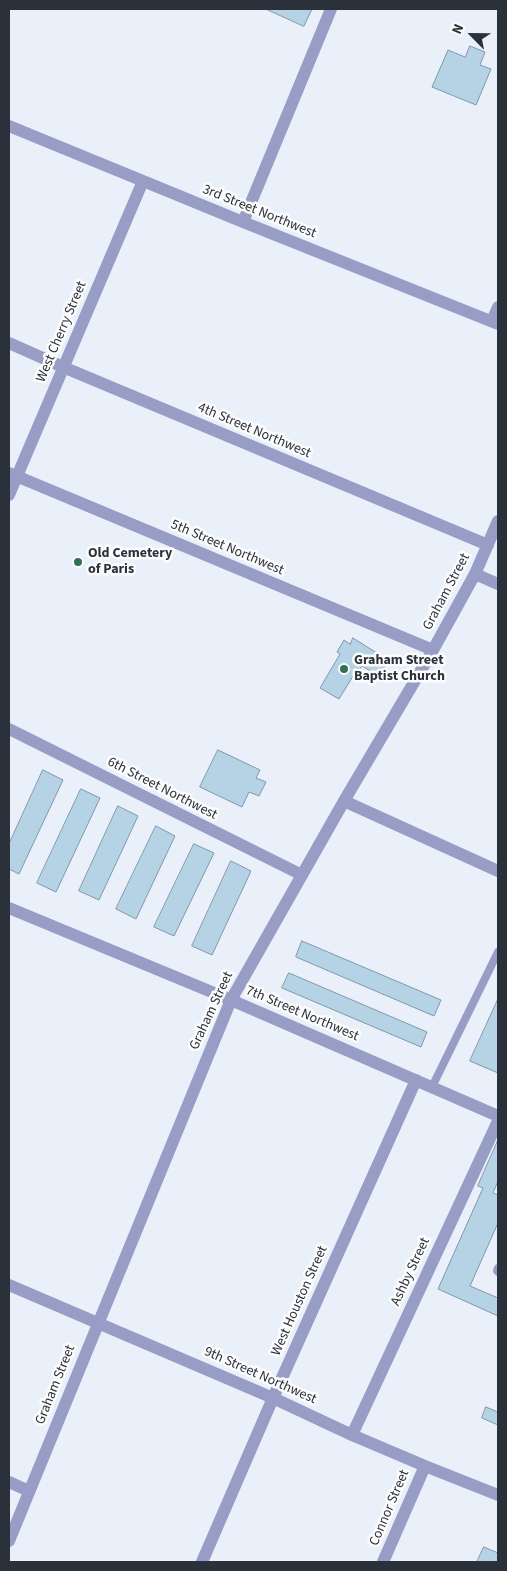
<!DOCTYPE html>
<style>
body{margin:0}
#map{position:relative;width:507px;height:1571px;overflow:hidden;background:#e9f0fa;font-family:"Source Sans 3",sans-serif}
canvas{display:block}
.frame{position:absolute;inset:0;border:10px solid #2b313b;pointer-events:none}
.north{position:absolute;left:447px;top:10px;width:50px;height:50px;-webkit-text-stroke:4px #fcfcfc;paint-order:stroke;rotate:293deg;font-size:14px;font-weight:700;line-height:20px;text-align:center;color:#2b313b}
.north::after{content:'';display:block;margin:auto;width:18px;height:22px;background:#2b313b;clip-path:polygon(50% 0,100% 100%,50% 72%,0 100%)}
</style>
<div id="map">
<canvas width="507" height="1571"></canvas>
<div class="frame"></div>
<div class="north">N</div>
</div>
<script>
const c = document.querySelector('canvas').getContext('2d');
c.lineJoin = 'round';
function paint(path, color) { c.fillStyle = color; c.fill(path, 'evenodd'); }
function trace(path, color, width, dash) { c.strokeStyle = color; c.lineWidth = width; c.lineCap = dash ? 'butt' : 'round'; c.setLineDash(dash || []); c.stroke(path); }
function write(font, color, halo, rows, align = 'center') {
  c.font = font + ' "Source Sans 3",sans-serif'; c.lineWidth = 5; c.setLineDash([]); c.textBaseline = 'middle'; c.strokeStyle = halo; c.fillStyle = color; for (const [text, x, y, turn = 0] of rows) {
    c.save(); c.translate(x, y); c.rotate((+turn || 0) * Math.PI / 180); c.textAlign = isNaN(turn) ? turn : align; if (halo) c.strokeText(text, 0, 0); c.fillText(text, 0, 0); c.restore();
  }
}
const building = new Path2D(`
 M266,9h46l-8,17z
 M470,46l15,6 -5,13 11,4 -15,36 -44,-18 16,-37 17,7z
 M353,638l35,22 -9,16 -17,-10 -3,4 -1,-2 -19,31 -19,-11 20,-34 -3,-2 7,-12 6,4z
 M218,750l42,20 -4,8 10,4 -7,14 -10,-4 -7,15 -42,-20z
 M43,770l20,10 -44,94 -10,-5v-25z
 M81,789l19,9 -44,94 -19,-9z
 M118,806l20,10 -39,84 -20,-9z
 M156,826l19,10 -39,83 -20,-10z
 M194,844l20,9 -40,83 -20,-9z
 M231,861l20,10 -39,84 -20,-9z
 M302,941l139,59 -7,16 -138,-59z
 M289,973l138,59 -6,15 -139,-59z
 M498,999v74l-28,-12z
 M498,1140v41l-5,12 5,2v28l-28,63 28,12v18l-60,-27 45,-101 -5,-2z
 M486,1407l12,5v13l-16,-7z
 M484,1547l14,6v9h-21z`);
paint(building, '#b6d2e5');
trace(building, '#7e98aa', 1);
trace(new Path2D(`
 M432,1087l66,-135
 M498,1268l-1,3 1,1`), '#979dc4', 8);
trace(new Path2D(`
 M9,126l234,96 255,102
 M243,222l88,-213
 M492,321l6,-14
 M9,343l54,24 425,178
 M9,473l424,177
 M9,495l134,-314
 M475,574l23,10
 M9,729l293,146
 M344,801l154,70
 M9,1285l264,113 79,37 73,31 73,29
 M352,1435l146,-314
 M9,1482l20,9
 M202,1562l71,-164 143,-318
 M383,1562l42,-96`), '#979dc4', 12);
trace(new Path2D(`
 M9,908l222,92 267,116
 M9,1541l222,-541 113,-199 89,-151 42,-76 23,-53`), '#979dc4', 12);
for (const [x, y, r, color] of [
 [78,562,5,"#356d55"],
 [344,669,5,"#356d55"]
]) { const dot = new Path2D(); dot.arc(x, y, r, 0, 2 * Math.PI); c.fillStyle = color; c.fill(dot); trace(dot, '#fcfcfc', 2); }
write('14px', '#2b313b', '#fcfcfc', [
 ["3rd Street Northwest",259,212,22],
 ["West Cherry Street",62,332,-67],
 ["4th Street Northwest",254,431,23],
 ["5th Street Northwest",227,548,23],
 ["Graham Street",447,592,-62],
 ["6th Street Northwest",162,789,27],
 ["Graham Street",212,1011,-65],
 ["7th Street Northwest",302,1014,23],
 ["Ashby Street",411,1272,-65],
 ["West Houston Street",300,1301,-66],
 ["9th Street Northwest",260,1376,24],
 ["Graham Street",56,1385,-68],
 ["Connor Street",390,1508,-67]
]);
write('bold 14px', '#2b313b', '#fcfcfc', [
 ["Old Cemetery",88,554],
 ["of Paris",88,570],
 ["Graham Street",354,661],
 ["Baptist Church",354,677]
], 'left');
</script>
